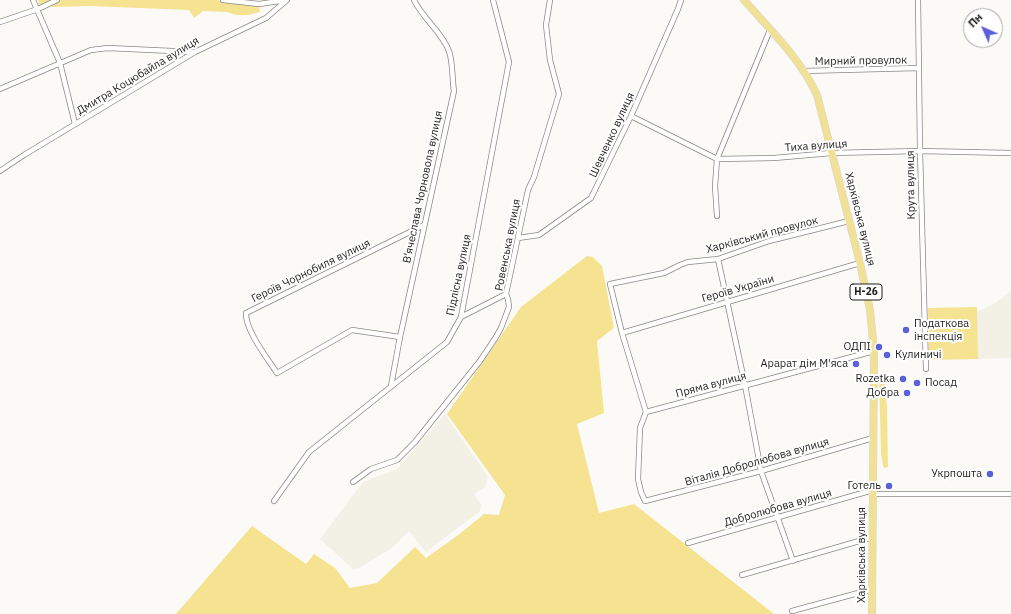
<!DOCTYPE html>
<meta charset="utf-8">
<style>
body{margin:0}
#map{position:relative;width:1011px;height:614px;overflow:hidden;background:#fbfaf7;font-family:"IBM Plex Sans",sans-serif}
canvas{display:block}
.north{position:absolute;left:963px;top:8px;width:40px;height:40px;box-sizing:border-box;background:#fff;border:1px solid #a5a5a5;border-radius:50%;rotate:315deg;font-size:11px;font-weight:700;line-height:16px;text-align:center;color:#1f1f1d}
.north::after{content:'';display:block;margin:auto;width:14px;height:18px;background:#5c60d8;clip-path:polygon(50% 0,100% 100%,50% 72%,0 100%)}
</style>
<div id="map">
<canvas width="1011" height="614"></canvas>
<div class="north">Пн</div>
</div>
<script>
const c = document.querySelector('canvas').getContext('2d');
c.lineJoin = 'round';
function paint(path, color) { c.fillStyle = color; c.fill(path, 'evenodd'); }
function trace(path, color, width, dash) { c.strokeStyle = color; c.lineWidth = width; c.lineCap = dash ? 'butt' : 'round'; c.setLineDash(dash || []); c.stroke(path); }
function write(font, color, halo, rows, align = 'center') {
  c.font = font + ' "IBM Plex Sans",sans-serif'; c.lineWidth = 4; c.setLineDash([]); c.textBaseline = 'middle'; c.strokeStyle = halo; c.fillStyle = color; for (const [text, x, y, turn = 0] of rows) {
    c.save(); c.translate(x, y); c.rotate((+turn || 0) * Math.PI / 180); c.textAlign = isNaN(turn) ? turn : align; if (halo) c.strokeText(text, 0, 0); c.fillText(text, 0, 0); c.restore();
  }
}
paint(new Path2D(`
 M1011,291v67l-33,1 -1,-47 20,-10z
 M445,414l43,63 -3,10 -11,7 8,12 -3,6 -53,40 -17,-21 -17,17 -33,20 -6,1 -33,-30 43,-57 34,-13z`), '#f3f1e6');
paint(new Path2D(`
 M38,0h178l40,5 3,2 1,5 -12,3h-12l-9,-3 -24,-1 -9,7 -5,-8 -99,-4 -36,1 -15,-3z
 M587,256l6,1 9,9 12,62 -17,13 7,72 -27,11 22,89 35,-9 140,110h-598l76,-88 54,38 8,-10 21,14 15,20 27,-5 38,-36 11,11 31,-22 27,-22 15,1 6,-20 -58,-81 74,-107z
 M977,307l1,52 -49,1 -1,-52z
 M879,378l5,1 3,28 1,60 -4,1 -1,-2 -2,-13z`), '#f5e391');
const street = new Path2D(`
 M33,0l27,63 15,61
 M223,0l36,4 28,-4
 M918,0l2,151 6,218
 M0,22l38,-13 19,-9
 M803,71l116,-3
 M0,89l91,-39 17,-2 86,4
 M631,116l86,43 57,-1 57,-5 89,-2 91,2
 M0,171l24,-16 171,-103 71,-34 21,-18
 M717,216l-2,-30 2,-27 53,-129
 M849,221l-80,20 -51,18 -30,3 -8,3 -16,8 -54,11 12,49 24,79 -6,16 -2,51 3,13 4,9 116,-30 112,-33
 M518,238l21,-3 52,-37 40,-82 47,-107 3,-9
 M718,259l27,126 16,86 32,90
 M461,317l45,-23
 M622,333l238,-70
 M400,337l-48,-7 -75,43c-9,-14 -32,-43 -31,-60l178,-88
 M391,386l9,-49 54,-246c-2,-12 -1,-29 -5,-40 -7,-19 -26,-32 -35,-51
 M646,412l228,-61
 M353,482l18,-13 26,-9 18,-18 65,-81 16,-24 5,-9 8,-21 -1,-8 -2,-5 22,-104 6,-13 25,-83 -9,-34 -4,-35 4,-25
 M873,494h138
 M274,501l35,-49 138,-110 14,-25 48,-255 -16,-62
 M688,543l185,-53
 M742,575l131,-38
 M792,611l81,-22`);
const primary = new Path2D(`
 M744,0c26,30 56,58 73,95l43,168 10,47 4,41 -2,263`);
trace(street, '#888885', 6);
trace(primary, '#d7d7d6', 8);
trace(street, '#fff', 4.5);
trace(primary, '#f1e197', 7);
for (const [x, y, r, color] of [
 [906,330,4,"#5c60d8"],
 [879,347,4,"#5c60d8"],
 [887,355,4,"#5c60d8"],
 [856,364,4,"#5c60d8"],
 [903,379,4,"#5c60d8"],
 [917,383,4,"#5c60d8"],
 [907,393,4,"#5c60d8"],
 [990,474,4,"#5c60d8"],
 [889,486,4,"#5c60d8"]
]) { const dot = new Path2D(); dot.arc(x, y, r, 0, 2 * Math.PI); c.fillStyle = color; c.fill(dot); trace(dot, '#fff', 1.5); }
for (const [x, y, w] of [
 [866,292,32]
]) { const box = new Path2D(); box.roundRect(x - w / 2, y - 8, w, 16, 3); c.fillStyle = '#fff'; c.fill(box); trace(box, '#1f1f1d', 1); }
write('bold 10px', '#1f1f1d', null, [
 ["Н-26",866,292]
]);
write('11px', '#1f1f1d', '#fff', [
 ["Мирний провулок",861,61,-1],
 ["Дмитра Коцюбайла вулиця",138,76,-31],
 ["Шевченко вулиця",612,135,-65],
 ["Тиха вулиця",816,146,-4],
 ["Крута вулиця",911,185,-91],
 ["В'ячеслава Чорновола вулиця",423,187,-78],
 ["Харківська вулиця",860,219,76],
 ["Харківський провулок",762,235,-15],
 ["Ровенська вулиця",508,245,-79],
 ["Героїв Чорнобиля вулиця",311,271,-26],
 ["Підлісна вулиця",459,275,-78],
 ["Героїв України",738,289,-16],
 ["Пряма вулиця",711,385,-15],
 ["Віталія Добролюбова вулиця",757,462,-16],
 ["Добролюбова вулиця",778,508,-16],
 ["Харківська вулиця",862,555,-90]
]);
write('11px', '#1f1f1d', '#fff', [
 ["Податкова",914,324,"left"],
 ["інспекція",914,337,"left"],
 ["ОДПІ",871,347],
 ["Кулиничі",895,355,"left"],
 ["Арарат дім М'яса",848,364],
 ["Rozetka",895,379],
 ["Посад",925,383,"left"],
 ["Добра",899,393],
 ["Укрпошта",982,474],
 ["Готель",881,486]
], 'right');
</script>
